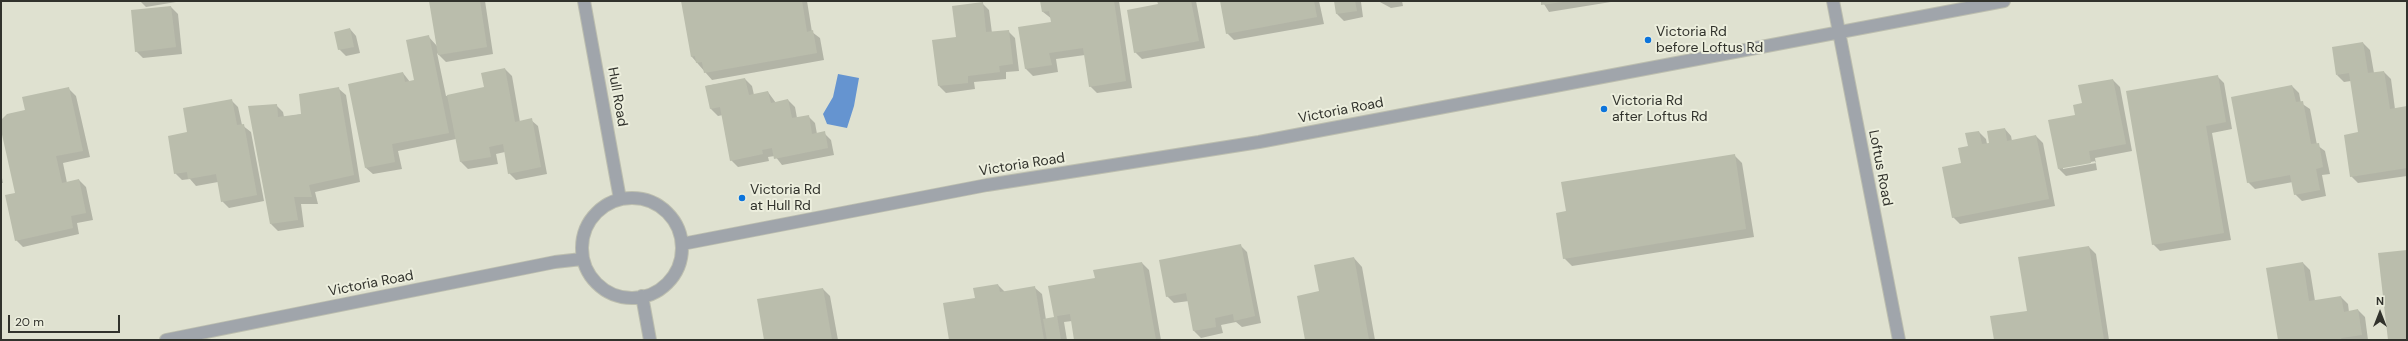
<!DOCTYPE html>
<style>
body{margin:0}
#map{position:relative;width:2408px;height:341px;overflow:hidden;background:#dfe1d0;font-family:"DM Sans",sans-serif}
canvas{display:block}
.frame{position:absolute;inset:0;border:2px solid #31322c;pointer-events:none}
.north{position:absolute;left:2360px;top:293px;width:40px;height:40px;-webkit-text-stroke:3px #eceedd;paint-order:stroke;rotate:0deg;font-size:11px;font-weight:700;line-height:16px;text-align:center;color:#31322c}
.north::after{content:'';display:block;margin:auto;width:14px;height:18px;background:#31322c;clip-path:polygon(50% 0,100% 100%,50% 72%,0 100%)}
.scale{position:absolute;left:8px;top:315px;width:112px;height:18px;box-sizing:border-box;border:2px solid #31322c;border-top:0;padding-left:5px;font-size:12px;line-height:14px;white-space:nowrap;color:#31322c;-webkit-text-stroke:3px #eceedd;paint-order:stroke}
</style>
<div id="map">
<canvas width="2408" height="341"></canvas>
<div class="frame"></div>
<div class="north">N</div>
<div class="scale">20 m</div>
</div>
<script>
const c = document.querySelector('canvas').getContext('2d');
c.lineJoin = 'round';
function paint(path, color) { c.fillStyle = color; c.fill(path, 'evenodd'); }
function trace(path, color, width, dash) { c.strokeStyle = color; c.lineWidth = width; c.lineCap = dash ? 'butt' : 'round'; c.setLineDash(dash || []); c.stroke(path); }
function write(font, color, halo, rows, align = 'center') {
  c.font = font + ' "DM Sans",sans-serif'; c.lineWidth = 4; c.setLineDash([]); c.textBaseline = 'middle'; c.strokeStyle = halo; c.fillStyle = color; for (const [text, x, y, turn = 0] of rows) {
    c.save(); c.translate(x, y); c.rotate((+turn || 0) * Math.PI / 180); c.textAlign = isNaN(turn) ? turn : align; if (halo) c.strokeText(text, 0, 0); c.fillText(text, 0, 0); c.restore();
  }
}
paint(new Path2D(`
 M838,74l21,4 -5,28 -7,22 -20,-4 -4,-10 10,-17z`), '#6594d0');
paint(new Path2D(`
 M140,1h42l-36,6z
 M430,1h55l8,53 -47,8 -9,-9 9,43 39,-8 20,-19 7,7 8,46 11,-2 7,6 9,48 -31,6 -7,-7 -4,-21 -9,2 2,10 -30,5 -7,-7 -5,-23 -58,12 4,18 -29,5 -7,-6 37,-95 7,9 5,-1 13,-45 9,10z
 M682,1h125l5,31 8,6 4,22 -112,20 -20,-23z
 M1041,1h78l13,87 -35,5 -7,-7 -5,-31 -29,4 2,13 -25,4 -7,-7 -6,-41 32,-5v-4l-9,-7z
 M1158,1h38l9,47 -63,11 -7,-7 24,-47z
 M1221,1h98l5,23 -90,16 -7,-7z
 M1335,1h37l-11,1 2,15 -19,4 -7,-7z
 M1378,1h24l1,5 -12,2z
 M1542,1h75l-68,11z
 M982,3l7,7 3,23 16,-2 7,7 4,33 -13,1v7l-32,3 1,7 -29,4 -7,-7 18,-48z
 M171,7l7,7 4,40 -39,4 -7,-7z
 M350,29l6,7 4,17 -14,3 -7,-7z
 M2363,43l7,7 4,23 10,-1 7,7 4,30 12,-2v69l-49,7 -7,-7 8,-43 -8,-52 -7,1 -7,-7z
 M2217,76l7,7 8,46 -20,4 19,107 -71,11 -7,-7z
 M745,79l7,7 2,9 14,-3 8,11 12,-3 7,7 2,11 11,-2 7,7 2,11 7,-1 7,7 3,15 -52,10 -7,-9 -7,1 1,4 -31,6 -7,-7 -8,-45 -5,1 -7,-7 -5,-23z
 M2113,80l7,7 12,64 -37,7 2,12 -31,6 -7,-7 17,-53 7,-12zM2096,161v2l-33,6v-2z
 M2292,86l7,7 2,10 9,6 7,36 8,6 5,23 -8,1 4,21 -24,5 -7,-7 -2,-12 -38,7 -7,-7z
 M69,89l7,7 14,61 -27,6 4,20 12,-3 7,7 7,33 -16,3 2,11 -56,13 -7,-7v-46l-15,-72z
 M339,89l7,6 14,87 -45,10 3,12h-17l3,23 -26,4 -7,-7 -21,-117 26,-2 7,7 1,5 18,-3z
 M231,100l7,7 4,18 9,7 13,69 -35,7 -7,-7 -4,-19 -22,4 -6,-7 -8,1 -7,-7 13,-40z
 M2005,129l6,7 1,5 24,-5 7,7 12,63 -95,18 -7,-7 9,-53 7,-17 10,-15 7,7 1,5 3,-1z
 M1734,155l8,8 12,74 -182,29 -8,-8 3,-46z
 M1,173l2,10h-2z
 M1240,245l7,7 14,71 -19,4 -6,-5 -15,3 2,8 -22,5 -7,-7 -5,-30 -15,2 -7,-7z
 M2089,247l7,7 13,86h-114l33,-29z
 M1354,258l8,9 13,73h-69l14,-48z
 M1142,263l7,7 12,70h-86l-3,-19 -8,1 3,18h-117l26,-41 22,-14 7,7 30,-4 7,6 4,26 9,-2 -6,-31 47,-8z
 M2303,263l7,7 5,31 26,-4 7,7 1,8 9,-2 7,7 3,23h-89z
 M823,289l7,7 8,44h-73z`), '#0003');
paint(new Path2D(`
 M429,1h51l7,46 -49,8z
 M681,1h121l5,31 6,-2 4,23 -113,20 -2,-11 -6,1 -1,-7 -4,1z
 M1040,1h74l12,80 -37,6 -6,-39 -34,5 3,12 -27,4 -7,-42 33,-5 -2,-11 -7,1z
 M1157,1h34l8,40 -65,12 -7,-43 31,-6z
 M1220,1h94l3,16 -91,17z
 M1334,1h21l2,10 -21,3z
 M1541,1h21v1l-21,3z
 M983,2l3,30 23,-2 4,34 -14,2 1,6 -32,4v7l-30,3 -6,-46 24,-3 -4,-31z
 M171,6l5,41 -41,5 -4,-42z
 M350,28l4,19 -16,3 -4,-18z
 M429,35l20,98 -57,11 3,18 -30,6 -17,-84 55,-12 2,10 9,-2 -8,-40z
 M2363,42l5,31 16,-2 6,38 17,-3v62l-57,9 -6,-42 14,-3 -9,-59 -13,2 -4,-28z
 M505,68l10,54 17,-4 9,49 -33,7 -5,-30 -14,3 2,10 -31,5 -13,-67 37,-8 -3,-14z
 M2218,75l8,47 -20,4 18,107 -72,12 -26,-154z
 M745,78l4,17 19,-4 3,12 17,-4 4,19 17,-3 3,19 13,-3 3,17 -54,11 -2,-11 -10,2 1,4 -33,7 -10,-54 -10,2 -5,-23z
 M2113,79l13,65 -37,7 2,12 -33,6 -10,-49 27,-5 -2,-10 9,-2 -4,-18z
 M2292,85l4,17 7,-1 8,43 8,-1 4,24 -7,2 4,21 -26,5 -4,-20 -43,8 -16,-86z
 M69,87l14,64 -27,5 6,27 17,-4 7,34 -15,3 2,12 -58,13 -10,-46 10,-2 -14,-63v-10l6,-6 18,-4 -3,-13z
 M339,87l15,88 -45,10 3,12h-18l4,23 -28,4 -22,-118 29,-2 1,13 23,-3 -2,-20z
 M232,99l5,26 7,-1 13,71 -36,7 -5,-28 -28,5 -1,-7 -13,2 -6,-38 19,-4 -4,-24z
 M2005,128l2,13 29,-6 13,64 -97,19 -10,-51 19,-4 -3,-15 10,-2 -3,-13 14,-2 3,13 7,-1 -2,-12z
 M1735,154l11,75 -183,30 -7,-46 10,-2 -5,-29z
 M1241,244l14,72 -21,5 -1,-7 -18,4 1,9 -23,4 -7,-38 -20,4 -7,-37z
 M2089,246l15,94h-110l-4,-24 37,-5 -9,-54z
 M2407,250v90h-19l-10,-87z
 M1354,257l15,83h-64l-8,-44 22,-5 -5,-26z
 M1142,262l14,78h-82l-4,-26 -13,2 4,24h-14l-4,-21 11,-2 -6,-31 47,-8 -2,-8z
 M2303,262l6,39 32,-5 3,16 14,-3 4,26 -21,3 1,2h-64l-12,-72z
 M998,284l2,8 35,-6 9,54h-95l-6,-37 32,-5 -2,-10z
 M823,288l9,52h-68l-7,-41z`), '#babdac');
const minor = new Path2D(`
 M584,1l36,198
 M1833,1l66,339
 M582 248a50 50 0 1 1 100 0a50 50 0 1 1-100 0Z
 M682,244l305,-59 272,-43 745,-141
 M642,296l8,44
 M166,340l389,-78 27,-3`);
trace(minor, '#bcbeaf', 14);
trace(minor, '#a0a5ab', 12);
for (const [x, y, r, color] of [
 [1648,40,4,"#0c74dc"],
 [1604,109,4,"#0c74dc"],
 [742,198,4,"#0c74dc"]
]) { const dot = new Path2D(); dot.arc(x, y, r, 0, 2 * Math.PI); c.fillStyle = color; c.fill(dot); trace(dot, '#eceedd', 1.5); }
write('14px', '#31322c', '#eceedd', [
 ["Victoria Rd",1656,32],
 ["before Loftus Rd",1656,48],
 ["Victoria Rd",1612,101],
 ["after Loftus Rd",1612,117],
 ["Victoria Rd",750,190],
 ["at Hull Rd",750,206]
], 'left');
write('14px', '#31322c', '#eceedd', [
 ["Hull Road",617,97,80],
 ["Victoria Road",1341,111,-11],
 ["Victoria Road",1022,165,-9],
 ["Loftus Road",1880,168,79],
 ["Victoria Road",371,284,-11]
]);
</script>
